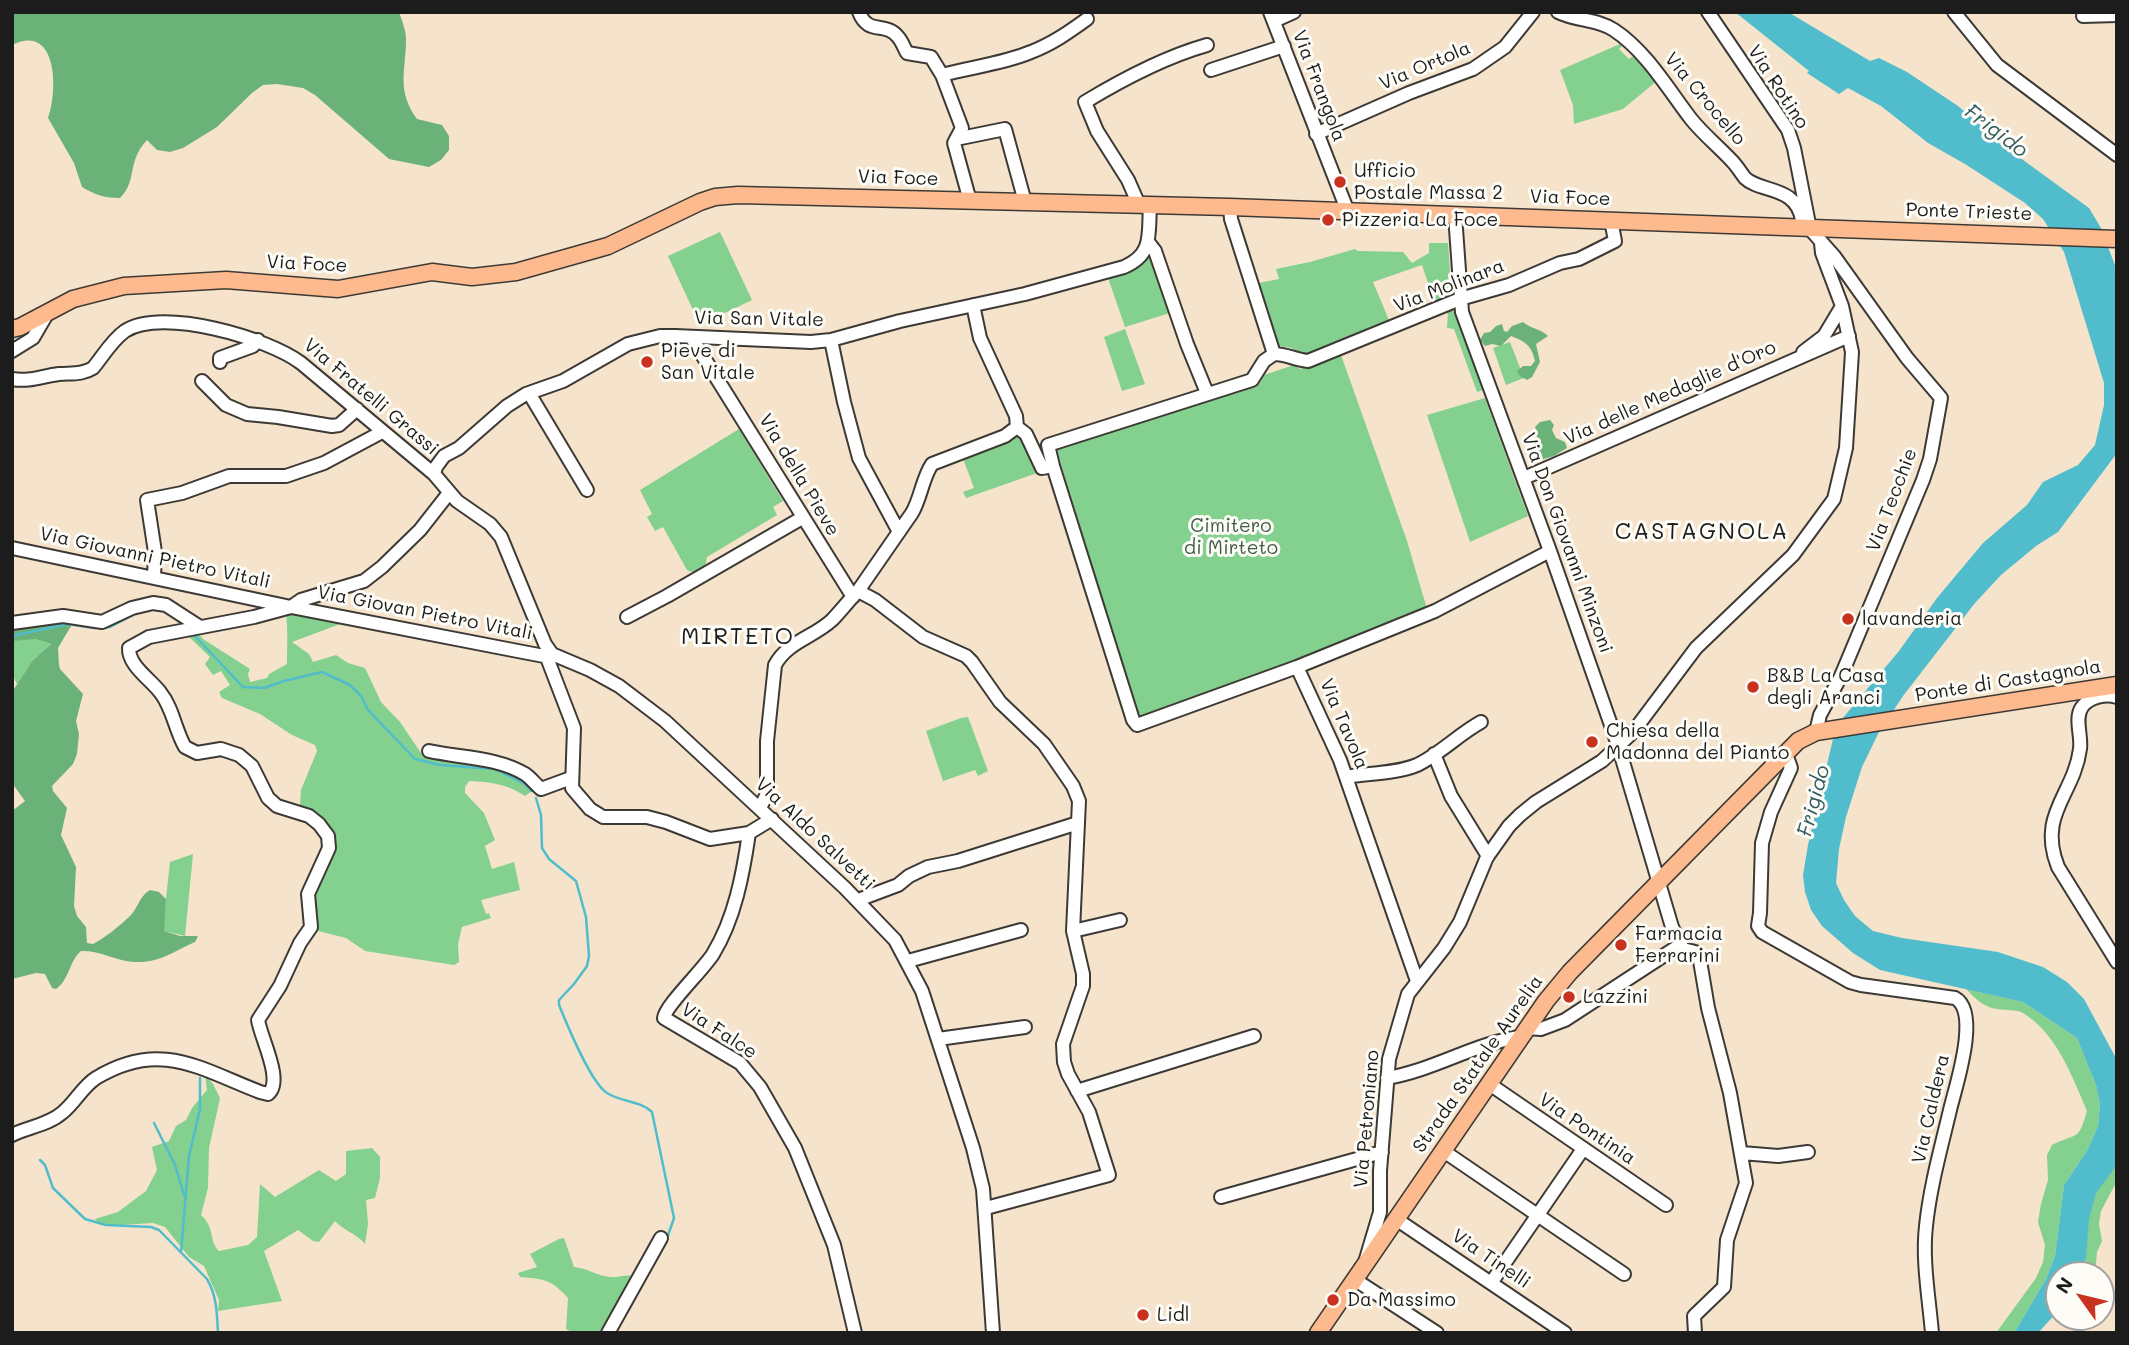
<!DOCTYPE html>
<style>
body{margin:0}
#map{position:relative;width:2129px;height:1345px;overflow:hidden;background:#f6e3cb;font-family:Mali,sans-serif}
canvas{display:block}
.frame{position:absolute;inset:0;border:14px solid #1c1c1c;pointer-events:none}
.north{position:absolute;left:2045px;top:1261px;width:70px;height:70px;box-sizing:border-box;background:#fdfcf7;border:2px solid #a3a29f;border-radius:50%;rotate:304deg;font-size:19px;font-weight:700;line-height:28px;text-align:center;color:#1c1c1c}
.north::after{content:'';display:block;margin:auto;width:24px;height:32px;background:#c8321e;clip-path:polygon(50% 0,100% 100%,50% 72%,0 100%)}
</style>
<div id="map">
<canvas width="2129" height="1345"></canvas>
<div class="frame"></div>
<div class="north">N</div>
</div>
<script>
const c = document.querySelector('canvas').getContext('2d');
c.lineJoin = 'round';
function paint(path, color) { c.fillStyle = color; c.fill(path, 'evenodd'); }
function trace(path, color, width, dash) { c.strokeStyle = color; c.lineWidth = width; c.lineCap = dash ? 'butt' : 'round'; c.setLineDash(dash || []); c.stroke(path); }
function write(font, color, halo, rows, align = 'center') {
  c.font = font + ' Mali,sans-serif'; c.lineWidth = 6; c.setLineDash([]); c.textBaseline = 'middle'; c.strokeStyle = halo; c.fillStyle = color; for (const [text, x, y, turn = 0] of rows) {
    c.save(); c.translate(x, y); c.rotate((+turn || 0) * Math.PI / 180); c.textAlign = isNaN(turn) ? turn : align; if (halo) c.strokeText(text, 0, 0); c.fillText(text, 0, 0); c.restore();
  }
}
paint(new Path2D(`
 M1620,44l2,2 -3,3 10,10 7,-5 22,26 -35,29 -49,15 -1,-19 -13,-35z
 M720,232l32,68 -52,25 -32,-69z
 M1429,243h19l4,57 -16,7 -14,-42 -49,17 18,43 -82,32 -18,-9 -17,-3 -15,-62 20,-4 -3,-10 34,-7 45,-13 3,2 45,1 9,11 17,-10z
 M1152,254l21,58 -48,15 -18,-52c17,-5 35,-7 45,-21z
 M1453,309l30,81 -6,2 -23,-63 -7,-1 1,-18z
 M1125,329l20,55 -23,7 -18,-54z
 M1510,342l14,36 -18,7 -13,-37z
 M1340,352l67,189 20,68 -288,111 -83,-272 204,-65 4,-8 30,-10 6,4z
 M1485,398l43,118 -58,26 -43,-127z
 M739,429l44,72 -10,6 4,8 -70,42 -2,10c-7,4 -11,7 -18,3l-24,-43 -8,4 -8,-14 5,-3 -12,-24z
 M1019,434l21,38 -74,26 -3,-6 11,-4 -13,-35z
 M286,612l57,11 -51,19 17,12 4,8 23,-7 12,8 17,5 16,34 19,20 21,31 93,18 22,17 -11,8c-18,-12 -34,-14 -56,-15l-4,6v6l19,20 11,27 -10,6 7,23 22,-7 6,28 -39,10 5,14 3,-1 2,5 -29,9 -4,17 1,18 -5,3 -89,-14 -19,-13 -32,-8 -2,-32 24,-55c-5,-19 -18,-29 -36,-37l1,-16 16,-39 -2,-6 -23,-10 -32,-21 -38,-16 -3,-6 11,-7 -9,-14 -8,4 -8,-11 5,-7 -23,-22 10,-3 6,7 47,30 -2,5 2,8 17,-4 2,-4 18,-10c0,-18 1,-34 -1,-52z
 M20,639h15l16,5 -19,17 -15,23 -5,-10v-33z
 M968,717l20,54 -10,5 -3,-6 -32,11 -17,-50 35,-13z
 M193,854l-8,82 -21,-5 -1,-5 7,-64z
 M1966,989l57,13 54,36 19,47 4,20 -2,21 -10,23 -24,36 -9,71 -9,23 -32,54h-18l40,-55 7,-16 2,-17 -7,-23 3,-18 7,-24 -1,-25 5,-10c26,-13 26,-3 35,-34 -15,-35 -30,-77 -64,-98 -7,-4 -18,-2 -26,-4 -14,-2 -22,-11 -31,-20z
 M205,1074l8,10 7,14 -11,50 -1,40 -7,27c15,14 7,25 18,36l29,-6 9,-8 3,-53 15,13 44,-27 17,11 10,-7v-23l26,-3 8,9v21l-5,20 -9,2 2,24 -3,20c-9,-11 -21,-13 -30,-23l-16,21 -6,-1 -15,-11 -34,21 18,50 -64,10 1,-11 -15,-34 -15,-9 -24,-30 -12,-4 -48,3 -6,-2 -4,-5 23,-7 28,-21 11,-21 -5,-23 17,-6 7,-15 10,-6 6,-12 15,-18z
 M2117,1165v16l-16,30 -2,13 3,17 -5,11 -2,23h-15c9,-26 4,-58 16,-83 5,-9 14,-18 21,-27z
 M564,1238l10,29c12,1 24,9 36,10 8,1 15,-3 24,-1l-31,57h-29l-8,-4 2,-31c-17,-19 -24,-19 -48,-21l-2,-4 19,-6 -7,-13 29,-15z`), '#84d08e');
paint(new Path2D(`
 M12,12h387c3,9 7,18 7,27 0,32 -10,51 11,80l25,6 7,11v14l-8,10 -12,7 -40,-8 -74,-64 -12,-7 -26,-4 -14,1 -11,8 -35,34 -34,21 -13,4 -13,-2 -10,-10c-21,23 -9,40 -27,58 -15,0 -25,-3 -38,-11l-8,-24 -26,-45c10,-26 10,-96 -36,-73z
 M1523,322c8,7 17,6 25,14l-12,8 4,18 -8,15 -5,3 -7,-4 -3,-5 6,-5h8l4,-5c-3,-15 -10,-20 -24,-25l-10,10 -9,-2 -7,2 -5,-6 4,-7 6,-1 6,-6 6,-2 2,7 3,1 5,-6z
 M1550,420l4,5 -2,5 4,8 9,4 2,6 -13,8 -17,5 -3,-2c2,-10 5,-23 1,-32l5,-5z
 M61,621h13l-16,27 1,17 1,4 23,25 -7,27 3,13 -2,20 -4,10 -21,22 1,5 14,17 -6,27 15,32 -2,39 3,10 9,11 1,16 6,1c13,-7 25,-17 36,-27 9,-8 10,-21 21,-27l9,2 7,7 -2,32 16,5h18l-3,6c-25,11 -39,24 -69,19 -15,-3 -29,-11 -45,-10 -12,10 -11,28 -25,38l-4,-1 -7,-14 -9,-1 -24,6v-168l13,-10 -13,-18v-91l20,-31 19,-17 -16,-5 -23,2v-13z`), '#6bb279');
paint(new Path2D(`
 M1735,12h53l82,49 9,-3 28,14 51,34 50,43 81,59 12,20 16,43v182l-59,79 -22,14 -35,29 -26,28 -72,93 -25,38 -16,33 -16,50 -7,32 -3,34 8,17 11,16 18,15 29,7 96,14 45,15 24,15 17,17 33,61v105l-21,28 -7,26 -3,38 -6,18h-21v35l-21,23h-24l32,-54 9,-23 9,-71 24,-36 10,-23 2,-21 -4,-20 -19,-47 -54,-36 -143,-32 -27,-17 -31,-27 -11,-16 -6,-18 -2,-17 5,-30 25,-106 9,-20 57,-68 38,-53 46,-55 44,-38 16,-23 35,-17 17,-20 9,-40v-22l-40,-131 -21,-33 -18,-16 -60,-39 -37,-21 -47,-37 -33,-18 -9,6 -32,-21 2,-2z`), '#51bdcc');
trace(new Path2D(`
 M193,634l50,53 21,1 20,-7 38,-9 28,13 11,11 7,14 47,49 25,6 55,4 30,15 6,7
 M12,636l56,-12 26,4 16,-1 27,-14
 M536,798l5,17 1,33 7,11 27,22 10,36 3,39 -2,10 -13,18 -15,16v5c8,19 31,77 48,88 14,9 34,8 45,19l22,106 -8,23
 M154,1123l21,42 9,30
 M40,1160l5,5 8,23 32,31 21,6 45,2 8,3 48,49c10,17 10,35 11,54
 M181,1252l8,-96 11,-47v-31`), '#51bdcc', 2.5);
const minor = new Path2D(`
 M859,12c9,24 27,9 39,25 4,4 6,11 9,16l24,4 11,18 20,53 -8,15 16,58
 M1270,12l78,200
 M1558,12c18,9 40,7 56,18 32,21 54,59 77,89 12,15 28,28 41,42 5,5 9,12 13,17 15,15 51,7 57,42
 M1708,12l80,118 6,18 16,81 24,27 73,102 34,40 -11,61 -7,21 -82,196 -21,39 -4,17
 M1954,12l43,53 120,90
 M2083,16l34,-1
 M1274,21l20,-9
 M1211,70l73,-24
 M942,75c29,-8 60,-11 89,-23 21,-8 38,-20 56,-33
 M1316,134l93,-41 64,-24 32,-22 28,-35
 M956,139l49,-10 20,73
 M1139,205l-11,-25 -31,-49 -12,-29c38,-23 80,-45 122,-57
 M1230,207l1,12 43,135
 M1455,215l7,97 88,239 68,194 54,182 11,22 12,3 4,3 9,53 22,85 16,90 -19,57 -3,47 -30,29 1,17
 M1148,242l7,9 32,93 20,49
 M973,305l7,33 36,78 1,11 9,7 16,34 11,-2
 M691,337l162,260
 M831,340l13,62 15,56 40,74
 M12,351l21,-13 14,-24
 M1803,352l21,-16 18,-30
 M1274,354l-10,7 -12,19 -204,65 5,21 80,254 4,5 160,-58 138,-56 115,-60
 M1274,354c12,0 22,6 34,7l152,-62 49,-14 51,-22 19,-4 36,-18 -4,-21
 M220,362v-4l33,-12 5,-6
 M12,379c18,3 30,-3 47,-5 12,-1 23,1 34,-6 10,-12 19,-28 32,-37 37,-24 143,7 176,32l133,111 23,27 33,23 11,13 44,107 7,10 38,16 29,16 46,35 180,167 50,52 27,51 51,157 10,41 10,144
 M202,381l24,24 21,9 31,3 54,9 7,-1 18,-16
 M529,393l58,97
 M434,474l2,-7 8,-11 15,-8 48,-42 19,-12 37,-13 65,-37 32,-8h15l136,6 20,-2 69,-19 125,-27 99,-27c30,-13 24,-33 26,-62
 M1524,478l325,-142
 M12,548l279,59 232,45 21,4 8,-2
 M154,578l1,-26 -8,-52 35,-7 47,-17h57l38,-13 58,-31
 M627,617l40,-21 135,-78
 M12,623l51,-7 39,6 30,-14 21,-5 13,2 34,22
 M546,655l28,73 -2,60 18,21 13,8h44l19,5 44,17 39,-6
 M1297,667l43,93 77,221
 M2117,697c-11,-4 -28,0 -35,10 -8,11 0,29 -2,42 -6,46 -43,65 -22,118l59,95
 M429,751c32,7 67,6 96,23 6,4 10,10 16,15l30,-11
 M1434,754l17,42 37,60
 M1786,754l5,14 -20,44 -9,31 -2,70 -2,13 4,6 88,50 11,3 94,13c26,14 0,90 -5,112 -9,38 -20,77 -24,116 -4,34 3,72 6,107
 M1346,777c22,-4 49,-3 71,-12 23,-11 42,-31 64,-43
 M760,808l7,-14v-53l8,-76c12,-23 39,-28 57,-45 9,-9 17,-20 26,-29
 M772,819l-23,14c-6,41 -14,85 -36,121 -10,16 -48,52 -49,64l76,45 20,24 35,61 39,97 21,88
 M858,900l40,-15 11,-9 19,-9 30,-6 120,-38
 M1073,931l47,-11
 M908,961l113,-31
 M1526,1028l15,1 24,-9 115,-75
 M938,1039l87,-12
 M1387,1078c47,-8 86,-34 132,-41
 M1488,1083l178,122
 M1077,1091l177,-55
 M12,1135c16,-8 36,-10 50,-22 13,-10 20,-26 34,-35 64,-39 104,-9 164,14l8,2c16,-13 -7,-55 -10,-74l22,-34 20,-43 11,-16 -3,-33 21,-46 -1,-12 -9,-12 -10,-8 -32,-10 -9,-8 -16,-32 -13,-11 -18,-6 -24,4 -12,-6c-10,-17 -12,-39 -25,-55 -10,-13 -32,-27 -31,-44l20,-11 105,-20 37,-10 10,-7 63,-19 18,-14 38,-37 29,-37
 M1442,1150l182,124
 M1742,1153l36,3 30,-4
 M1221,1197l161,-45
 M986,1208l123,-33 -20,-63 -21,-38 -4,-12 -1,-18 20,-58v-12l-10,-43 6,-130 -6,-15 -29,-42 -44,-42 -28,-40 -6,-6 -43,-19 -48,-37 -17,-9 54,-78c9,-15 10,-34 20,-49l73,-28 12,-9
 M1396,1219l169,114
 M1366,1259l14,-47v-41l9,-112 19,-65 36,-46 16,-26 27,-65 22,-31 11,-11 16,-13 66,-41 31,-29 63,-84 97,-93 41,-56 12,-51 6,-96 -10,-46 -20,-53 -1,-10
 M1354,1279l83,54
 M1491,1283l92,-134
 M608,1333l53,-95`);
const major = new Path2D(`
 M12,329l8,-2 53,-28 51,-13 102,-6 112,9 94,-17 40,5 44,-5 92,-26 92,-44 15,-5 23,-2 492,12 887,32
 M1318,1333l228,-332 24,-29 228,-231 18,-9 301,-47`);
trace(minor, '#3d3a36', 16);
trace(major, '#3d3a36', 19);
trace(minor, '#fff', 12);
trace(major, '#fcba8e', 16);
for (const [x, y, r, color] of [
 [1340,182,7,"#c8321e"],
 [1328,220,7,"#c8321e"],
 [647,362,7,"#c8321e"],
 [1848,619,7,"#c8321e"],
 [1753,687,7,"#c8321e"],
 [1592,742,7,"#c8321e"],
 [1621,945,7,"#c8321e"],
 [1569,997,7,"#c8321e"],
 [1333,1300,7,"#c8321e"],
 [1143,1315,7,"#c8321e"]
]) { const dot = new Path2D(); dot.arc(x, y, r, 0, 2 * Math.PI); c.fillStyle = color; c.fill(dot); trace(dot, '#fdfcf7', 2.5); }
write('19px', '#1c1c1c', '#fdfcf7', [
 ["Via Ortola",1425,66,-23],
 ["Via Frangola",1319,86,69],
 ["Via Rotino",1778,87,57],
 ["Via Crocello",1705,99,50],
 ["Via Foce",898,178,2],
 ["Via Foce",1570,198,2],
 ["Ponte Trieste",1969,212,2],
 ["Via Foce",307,264,3],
 ["Via Molinara",1449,286,-21],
 ["Via San Vitale",759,319,1],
 ["Via delle Medaglie d'Oro",1670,393,-24],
 ["Via Fratelli Grassi",371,397,40],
 ["Via della Pieve",799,475,59],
 ["Via Tecchie",1892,500,-69],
 ["Via Don Giovanni Minzoni",1567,543,70],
 ["Via Giovanni Pietro Vitali",155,558,12],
 ["Via Giovan Pietro Vitali",425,613,11],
 ["Ponte di Castagnola",2008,681,-9],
 ["Via Tavola",1344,724,67],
 ["Via Aldo Salvetti",815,834,43],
 ["Via Falce",719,1031,33],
 ["Strada Statale Aurelia",1478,1064,-55],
 ["Via Caldera",1931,1109,-77],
 ["Via Petroniano",1367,1119,-85],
 ["Via Pontinia",1587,1129,34],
 ["Via Tinelli",1491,1259,34]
]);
write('19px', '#1c1c1c', '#fdfcf7', [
 ["Ufficio",1354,171],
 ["Postale Massa 2",1354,193],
 ["Pizzeria La Foce",1342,220],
 ["Pieve di",661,351],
 ["San Vitale",661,373],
 ["lavanderia",1862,619],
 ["B&B La Casa",1767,676],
 ["degli Aranci",1767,698],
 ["Chiesa della",1606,731],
 ["Madonna del Pianto",1606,753],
 ["Farmacia",1635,934],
 ["Ferrarini",1635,956],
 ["Lazzini",1583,997],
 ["Da Massimo",1347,1300],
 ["Lidl",1157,1315]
], 'left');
write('19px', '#405b44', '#fdfcf7', [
 ["Cimitero",1231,526],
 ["di Mirteto",1231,548]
]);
write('italic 21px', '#315c62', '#fdfcf7', [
 ["Frigido",1996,131,37],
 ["Frigido",1814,801,-75]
]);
c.letterSpacing = '2px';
write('23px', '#1c1c1c', '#fdfcf7', [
 ["CASTAGNOLA",1702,532],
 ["MIRTETO",738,637]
]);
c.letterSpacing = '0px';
</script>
